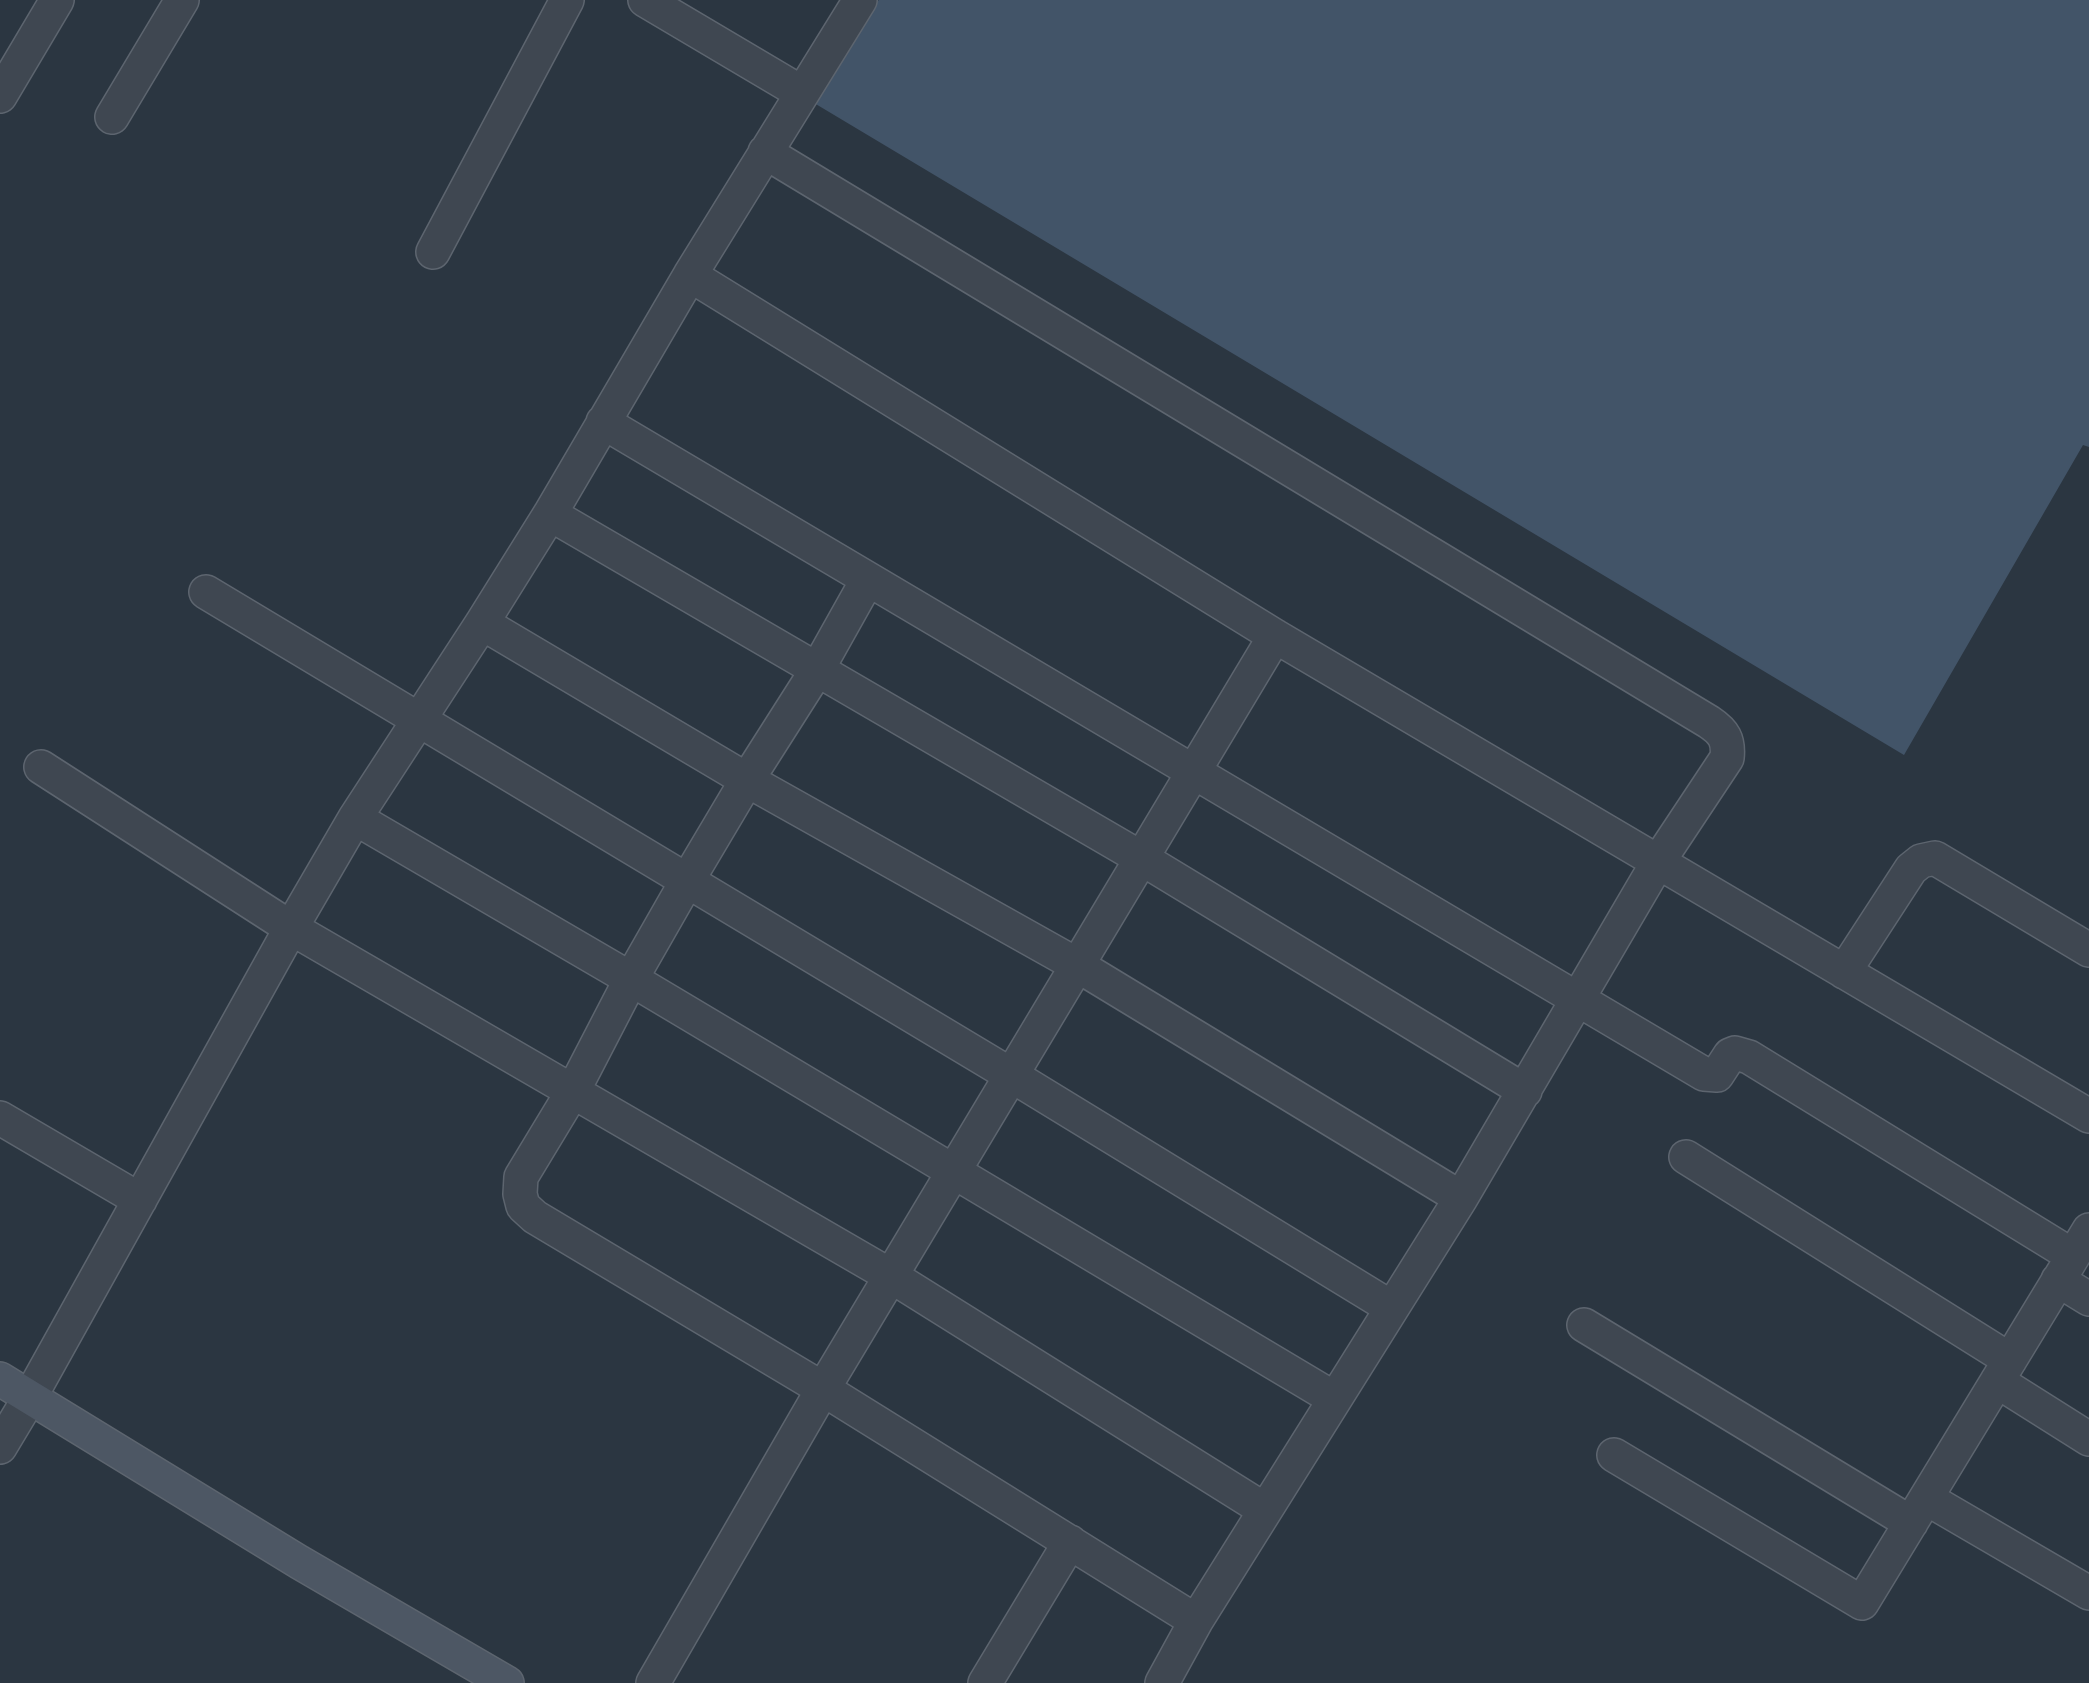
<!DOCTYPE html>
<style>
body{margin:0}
canvas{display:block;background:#2b3641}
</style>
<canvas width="2089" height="1683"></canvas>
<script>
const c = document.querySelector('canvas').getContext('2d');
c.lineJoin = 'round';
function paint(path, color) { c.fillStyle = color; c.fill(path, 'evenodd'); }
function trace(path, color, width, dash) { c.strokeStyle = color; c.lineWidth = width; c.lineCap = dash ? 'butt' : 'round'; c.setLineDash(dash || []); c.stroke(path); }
paint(new Path2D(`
 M879,0h1210v447l-6,-2 -179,310 -1115,-667z`), '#425468');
const minor = new Path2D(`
 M645,0l157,93
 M0,96l57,-96
 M112,117l70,-117
 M765,152l944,570c15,10 20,18 18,36l-69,104 -197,336 -265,423 -34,62
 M433,252l134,-252
 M690,275l585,361 814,480
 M603,422l1101,652 13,1 13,-20 5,-2 14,4 324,199
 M550,514l591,344 384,233
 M868,579l-51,91 -70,110 -60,101 -56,98 -58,112 -52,86 -1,17 3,12 12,11 288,172 373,232
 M206,592l805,483 381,233
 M482,623l265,157 330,185 384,233
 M41,767l250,161 600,348 374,234
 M355,818l276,161 704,420
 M1844,972l67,-103 10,-8 14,-3 154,92
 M0,1118l140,82
 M1686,1157l324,203
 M2058,1280l31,19
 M1584,1325l327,198
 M1997,1381l92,58
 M30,1397l261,-469 64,-110 127,-195 68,-109 140,-239 170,-275
 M1614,1455l248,148 227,-373
 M1926,1498l163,95
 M653,1683l170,-294 452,-753
 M985,1683l85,-141`);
const tertiary = new Path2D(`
 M0,1447l30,-50`);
const secondary = new Path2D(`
 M0,1379l299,183 208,121`);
trace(minor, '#5d656f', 36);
trace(tertiary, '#5d656f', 36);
trace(secondary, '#5d656f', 36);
trace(minor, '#3f4751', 33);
trace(tertiary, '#3f4751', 33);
trace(secondary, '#4d5764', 33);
</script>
